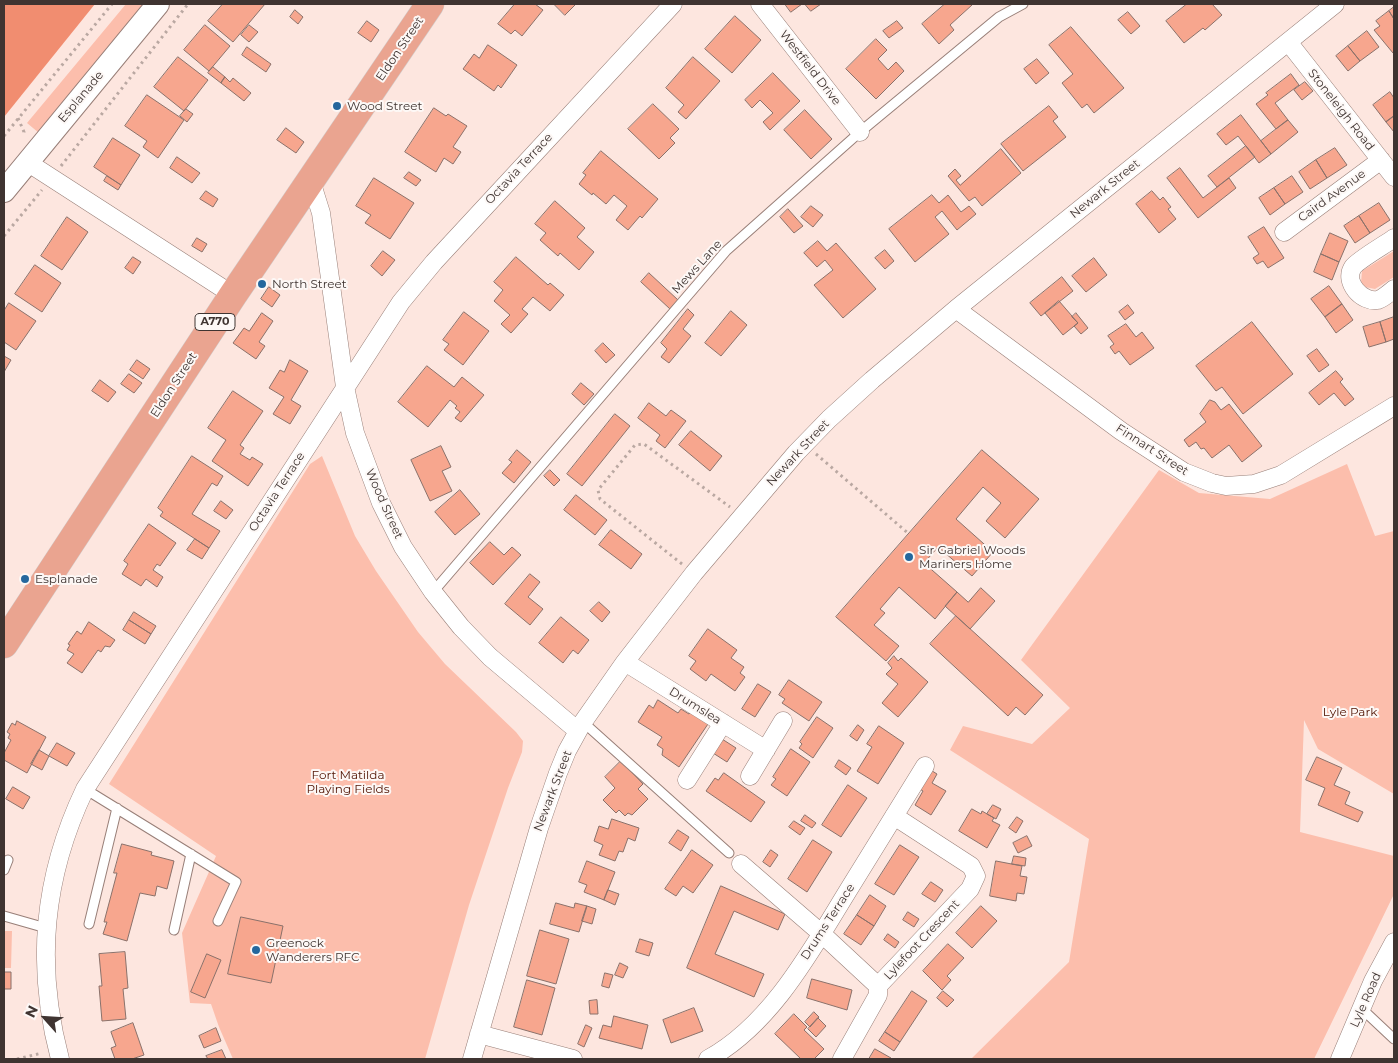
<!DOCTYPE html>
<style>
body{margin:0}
#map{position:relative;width:1398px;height:1063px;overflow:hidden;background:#fde6df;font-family:Montserrat,sans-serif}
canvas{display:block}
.frame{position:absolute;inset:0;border:5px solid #3f3431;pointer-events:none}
.north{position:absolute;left:20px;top:993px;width:50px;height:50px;-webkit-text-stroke:4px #fdf8f6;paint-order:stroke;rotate:296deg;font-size:14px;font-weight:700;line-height:20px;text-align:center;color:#3f3431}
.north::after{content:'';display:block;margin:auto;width:18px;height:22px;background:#3f3431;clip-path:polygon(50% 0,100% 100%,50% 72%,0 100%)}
</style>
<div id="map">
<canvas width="1398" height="1063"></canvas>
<div class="frame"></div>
<div class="north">N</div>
</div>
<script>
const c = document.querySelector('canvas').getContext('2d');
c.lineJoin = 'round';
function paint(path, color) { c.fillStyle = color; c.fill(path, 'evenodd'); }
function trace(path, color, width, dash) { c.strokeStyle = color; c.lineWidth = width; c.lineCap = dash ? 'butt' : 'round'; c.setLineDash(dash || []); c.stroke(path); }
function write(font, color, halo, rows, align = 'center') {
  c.font = font + ' Montserrat,sans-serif'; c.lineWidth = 4; c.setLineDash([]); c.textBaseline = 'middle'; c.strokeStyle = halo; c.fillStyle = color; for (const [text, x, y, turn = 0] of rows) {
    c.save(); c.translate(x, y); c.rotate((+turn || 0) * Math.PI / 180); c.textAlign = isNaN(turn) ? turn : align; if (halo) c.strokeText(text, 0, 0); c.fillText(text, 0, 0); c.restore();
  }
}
paint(new Path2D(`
 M126,4h19l-106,129 -12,-10z
 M1394,251v26l-19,12 -10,-2 -4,-4 1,-12z
 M322,456l33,80 21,35 42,61 27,32 71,68 7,9 -1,11 -14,36 -39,117 -44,154h-192l-14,-32 -8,-23 -21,-1 -8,-70 34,-77 -107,-72 201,-320z
 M1347,464l28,72 19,-5v263l-76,-45 -14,-29 -4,112 94,24v38l-80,165h-343l98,-97 20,-123 -139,-89 13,-24 69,18 38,-36 -49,-48 138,-190 40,23 71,6z
 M4,931h8l-1,37h-7z`), '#fcbeac');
paint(new Path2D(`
 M4,4h91l-91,113z`), '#f18d70');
const building = new Path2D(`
 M223,4h42l-32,38 -25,-21z
 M515,4h20l8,6 -21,26 -7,-6 -4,4 -13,-10z
 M554,4h22l-11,11z
 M785,4h17l-11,8z
 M805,4h16l-10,7z
 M945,4h26l1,1 -22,20 4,5 -15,14 -17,-20z
 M1187,4h25l10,11 -17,15 -2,-2 -19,15 -18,-22z
 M1394,7v12l-5,-8z
 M295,10l8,7 -5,7 -8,-7z
 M1389,11l5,8v33l-1,1 -19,-23 6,-4 -4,-5z
 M1128,12l12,14 -9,8 -13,-14z
 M735,16l26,24 -29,33 -27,-24z
 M367,21l12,9 -8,12 -13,-9z
 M897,21l6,7 -14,10 -6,-7z
 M205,25l25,21 -21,25 -25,-21z
 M249,25l9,7 -9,10 -8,-7z
 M1071,27l53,61 -30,25 -7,-9 -5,4 -20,-25 11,-9 -24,-29z
 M1367,31l12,16 -19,14 -12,-15z
 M876,39l11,11 -9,9 10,11 8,-8 8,9 -28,28 -30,-30z
 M488,45l29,20 -16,23 -3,-3 -4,6 -31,-22 11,-15 5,4z
 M1348,46l12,15 -12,10 -12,-15z
 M247,47l24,17 -5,8 -24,-17z
 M178,57l30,23 -24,31 -30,-24z
 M693,57l27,24 -34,38 -8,-7 6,-7 -18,-17z
 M1037,59l12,14 -13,11 -12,-15z
 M213,67l12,10 -4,6 -13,-10z
 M773,73l27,28 -30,29 -7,-8 10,-9 -13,-13 -8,8 -7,-8z
 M1291,74l8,11 -24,18 13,17 -12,9 -20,-25 12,-9 -2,-2z
 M225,77l5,5 3,-4 18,15 -7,8 -23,-18z
 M1305,82l8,9 -11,9 -8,-10z
 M1390,92l4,6v18l-8,6 -13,-17z
 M147,95l37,25 -26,38 -15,-11 4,-6 -22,-15z
 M653,104l26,25 -9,9 5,5 -16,16 -31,-30z
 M1049,106l9,11 -5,4 13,16 -43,34 -22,-27z
 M434,108l12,8 2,-2 19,12 -14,21 8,5 -8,12 -9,-6 -8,14 -31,-20z
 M186,109l7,5 -6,8 -7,-6z
 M805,110l27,29 -21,20 -27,-29z
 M1241,115l30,39 -12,9 -21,-27 -12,9 -9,-11z
 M1394,116v16l-8,-10z
 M1288,120l10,12 -27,22 -10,-13z
 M286,128l18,14 -8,11 -19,-13z
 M113,138l27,17 -19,30 -27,-18z
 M1246,146l9,11 -38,30 -9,-11z
 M1335,148l12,17 -20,13 -11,-18z
 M1001,149l20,24 -39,33 -7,-9 -6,4 -21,-25 7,-7 6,7 -5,4 4,5z
 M601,151l57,48 -16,19 -2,-2 -12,14 -12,-10 11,-14 -13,-11 -8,9 -13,-11 -1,2 -13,-11 7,-9 -3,-2z
 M177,157l23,16 -8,10 -22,-15z
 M1316,160l11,18 -17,11 -11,-17z
 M1180,168l23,30 26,-20 7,10 -38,30 -31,-40z
 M409,172l12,8 -5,6 -12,-8z
 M107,176l14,9 -3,5 -14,-9z
 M1292,176l11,16 -18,12 -11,-16z
 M374,178l40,25 -24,36 -25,-16 6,-8 -15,-9z
 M1274,188l11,16 -15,11 -11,-17z
 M206,191l12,8 -5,8 -13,-8z
 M1152,191l8,9 3,-3 8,10 -3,2 8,10 -17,14 -23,-29z
 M932,195l7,8 9,-8 13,17 8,-6 7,8 -19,16 -15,-19 -7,6 14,17 -34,28 -26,-33z
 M555,201l30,27 -8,9 17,15 -15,18 -19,-17 -2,3 -18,-16 6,-7 -11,-9z
 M1379,203l11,17 -20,13 -11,-17z
 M811,206l12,9 -10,12 -12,-10z
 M788,209l15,17 -9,7 -14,-16z
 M1359,216l11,17 -15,10 -11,-17z
 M67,217l21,15 -26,38 -21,-14z
 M1264,227l20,31 -16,10 -5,-7 -6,3 -4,-6 6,-4 -11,-17z
 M1330,233l18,8 -9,21 -18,-8z
 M197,238l10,6 -5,8 -10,-6z
 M818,241l9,10 9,-8 40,46 -33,29 -29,-33 19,-15 -8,-10 -8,7 -13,-14z
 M885,250l9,11 -9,8 -10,-11z
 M383,251l12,9 -13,16 -11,-10z
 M1321,254l18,8 -7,18 -18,-8z
 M133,257l8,5 -8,12 -8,-6z
 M516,257l32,28 2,-2 14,12 -14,16 -17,-14 -11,12 6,5 -17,19 -10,-9 9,-9 -16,-14 9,-11 -9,-8z
 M1094,258l13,17 -21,17 -14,-16z
 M35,265l26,18 -19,29 -27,-18z
 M649,273l29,27 -8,9 -29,-27z
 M1062,277l11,14 -32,25 -11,-13z
 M1329,286l13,18 -17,13 -14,-18z
 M269,287l11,8 -8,12 -11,-8z
 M1059,301l19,22 -15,12 -18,-22z
 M9,303l27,18 -20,29 -12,-8v-31z
 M1342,304l11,16 -17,13 -11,-16z
 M1128,305l6,8 -9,7 -6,-8z
 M688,309l6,6 -11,14 8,7 -22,27 -8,-6 6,-8 -6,-6z
 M731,311l16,14 -26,31 -16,-13z
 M464,312l25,19 -26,34 -19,-15 5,-6 -6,-4z
 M262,313l11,8 -14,21 6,4 -9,13 -23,-16 11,-15 5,3z
 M1076,313l12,15 -7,6 -7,-8 4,-3 -6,-6z
 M1394,317v22l-8,3 -6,-20z
 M1252,322l41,52 -50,40 -21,-27 -6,4 -20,-25z
 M1380,322l6,20 -17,5 -6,-20z
 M1126,324l10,13 6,-5 12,16 -24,17 -11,-14 -4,3 -5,-7 4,-3 -6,-8z
 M603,343l12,12 -9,8 -11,-12z
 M1317,349l12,16 -10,7 -12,-16z
 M4,356l7,4 -7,12z
 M137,360l13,9 -7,10 -13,-9z
 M290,360l18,11 -17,29 10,6 -11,18 -17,-10 11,-17 -15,-9 11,-18 4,2z
 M427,366l27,21 8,-10 22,18 -23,27 -6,-4 5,-6 -5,-4 2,-2 -7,-6 -22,27 -30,-25z
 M1336,371l7,8 -3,3 14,17 -9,7 -11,-13 -15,12 -10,-12z
 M129,374l13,9 -8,10 -13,-9z
 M100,380l16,12 -8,10 -16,-11z
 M581,383l13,11 -10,11 -12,-11z
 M233,391l30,20 -23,34 4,3 -4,6 10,6 2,-3 11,7 -15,22 -36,-25 14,-21 -18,-12z
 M1210,400l5,2 6,8 8,-6 33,42 -20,16 -13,-17 -17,13 -8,-10 -3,1 -5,-7 -7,5 -5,-7 22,-18 -6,-8z
 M649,403l17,13 5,-6 15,11 -21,27 -9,-7 4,-6 -22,-17z
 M615,414l15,12 -48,60 -15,-12z
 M691,431l31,25 -12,15 -31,-26z
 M441,446l10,21 -9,4 10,20 -22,10 -19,-41z
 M517,450l14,12 -17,21 -12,-10 10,-11 -3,-2z
 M982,450l57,49 -34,39 -19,-17 15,-18 -18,-16 -27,32 37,33 -21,24 -34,-29 -14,16 33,29 -22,27 -36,-32 -19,22 5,4 -11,12 25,21 -13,15 -50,-44z
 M192,456l31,20 -6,10 -5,-3 -20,31 28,17 -11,17 -49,-32 3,-4 -5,-4z
 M550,470l10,10 -6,6 -10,-10z
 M460,490l20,24 -25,21 -20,-23z
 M576,495l31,25 -12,15 -31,-25z
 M221,501l12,9 -7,9 -12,-8z
 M149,524l27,19 -16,23 -3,-2 -4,6 10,7 -6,10 -11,-8 -5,7 -19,-12 6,-10 -4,-3z
 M611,530l31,24 -11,15 -32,-24z
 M195,539l14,9 -7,11 -15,-9z
 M490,542l14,13 8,-8 9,8 -28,30 -23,-22z
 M530,574l10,8 -12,15 15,12 -13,16 -25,-21z
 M981,588l14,13 -25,28 -25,-23 12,-14 11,10z
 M599,602l11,10 -8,10 -12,-11z
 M134,612l22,14 -5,8 -22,-14z
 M956,616l87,79 -18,20 -9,-8 -8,9 -78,-72z
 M561,617l28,23 -11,14 -5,-4 -10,13 -24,-20z
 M129,620l22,14 -6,10 -22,-14z
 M89,622l26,18 -5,7 -5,-1 -4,6 -3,-2 -16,23 -15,-10 7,-9 -7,-4 3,-5 -2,-1 9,-13 4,3z
 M708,629l29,21 -6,8 13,9 -4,6 5,4 -10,14 -24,-17 -5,7 -16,-12 6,-8 -7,-5z
 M894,656l4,5 3,-3 27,24 -30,35 -16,-14 16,-19 -12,-10 6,-6 -4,-5z
 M789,680l33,22 -13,19 -27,-18 3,-4 -6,-4z
 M758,684l13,8 -16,25 -13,-8z
 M658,700l20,13 3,-4 8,5 4,-5 17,12 -31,46 -17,-12 1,-6 -6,-4 5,-8 -24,-15 11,-17 4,3z
 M817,717l16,11 -20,30 -14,-10 3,-4 -2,-2z
 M17,721l29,16 -19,36 -23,-13v-7l7,-13 -3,-2 2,-4 -3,-2 5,-9 3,2z
 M858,725l6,5 -7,11 -7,-5z
 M879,726l25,17 -26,41 -21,-13 15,-24 -5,-3z
 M722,739l14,9 -9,14 -14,-9z
 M57,743l18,10 -8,13 -18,-10z
 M791,749l19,13 -23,34 -16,-11 5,-6 -3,-2z
 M39,750l10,6 -7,14 -11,-6z
 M1317,757l25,11 -8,17 16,7 -5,12 18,8 -5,10 -40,-17 7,-17 -19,-8z
 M839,760l12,8 -5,7 -11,-8z
 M621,761l22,23 -5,5 10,10 -16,16 -4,-2 -3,3 -6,-6 -3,3 -13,-13 12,-12 -10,-11z
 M929,769l8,5 -5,9 14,8 -15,24 -16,-10 8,-14 -5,-3z
 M724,773l41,29 -14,20 -45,-31 9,-13 3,2z
 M848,785l19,13 -26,39 -19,-12z
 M13,787l17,10 -7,12 -17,-10z
 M993,805l8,4 -5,10 -9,-5z
 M972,809l9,5 1,-3 12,7 -2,3 8,4 -13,23 -28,-17z
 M805,815l11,8 -4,5 -11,-7z
 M1017,817l6,4 -7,12 -7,-5z
 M612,819l27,9 -4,13 -7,-3 -5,14 -4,-1 -4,10 -16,-6 4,-10 -9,-4 5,-15 9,3z
 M794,821l11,7 -5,7 -11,-8z
 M678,830l11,7 -8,14 -12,-8z
 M1027,836l5,10 -14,7 -5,-10z
 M813,840l19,12 -25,40 -19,-13z
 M122,844l30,8 -1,3 23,6 -7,28 -10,-3 -2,10 -15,-3 -13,48 -24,-7 4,-12h-3l13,-49h-3z
 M900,845l19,12 -25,38 -19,-11z
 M692,850l21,15 -20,28 -10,-7 -7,10 -11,-7z
 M771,850l7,5 -8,12 -7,-5z
 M1014,856l12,2 -1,8 -13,-2z
 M587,861l28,11 -11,28 -20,-8 3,-7 -8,-3z
 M996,861l26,5 -2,10 7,1 -3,17 -7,-1 -1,8 -26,-5z
 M931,882l12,8 -8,12 -13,-8z
 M721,886l64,28 -7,16 -44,-19 -19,43 49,20 -10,23 -67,-29z
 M608,890l11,4 -4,11 -11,-5z
 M870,895l16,11 -12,20 -17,-11z
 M556,903l18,5 1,-5 12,3 -8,26 -29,-8z
 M587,906l9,3 -4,15 -10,-3z
 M981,906l16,15 -25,27 -16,-15z
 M908,912l11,7 -5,8 -11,-7z
 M857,915l17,11 -13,19 -17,-11z
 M241,917l42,9 -12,57 -43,-9z
 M540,930l29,9 -13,45 -29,-8z
 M888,934l11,8 -4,6 -11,-8z
 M640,939l13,4 -4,13 -13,-4z
 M948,944l16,14 -17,18 4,4 -9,10 -19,-19z
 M125,952l3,36 -5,1 3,30 -24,2 -3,-35h3l-3,-32z
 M207,954l14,6 -16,38 -14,-6z
 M620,963l8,4 -5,11 -8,-3z
 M4,972h7v17h-7z
 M605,973l8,2 -4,13 -7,-2z
 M812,979l40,11 -5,20 -40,-12z
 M527,980l28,8 -13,47 -28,-8z
 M912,991l15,10 -27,41 -15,-10z
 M943,991l11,9 -7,7 -10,-9z
 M597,1000l1,14h-8l-1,-13z
 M694,1008l9,23 -32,12 -8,-23z
 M814,1012l5,5 -9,10 -5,-5z
 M794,1014l13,13 -3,3 20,19 -10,10h-13l-26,-25z
 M614,1016l34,9 -6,24 -43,-11 4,-13 8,2z
 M818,1018l8,8 -10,11 -8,-8z
 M133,1023l11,32 -12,4h-17l-4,-11 5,-2 -5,-14z
 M586,1025l6,3 -8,19 -6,-3z
 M216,1028l5,13 -17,7 -5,-12z
 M885,1032l15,10 -6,9 -15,-10z
 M875,1049l16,9 -1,1h-21z
 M222,1050l4,9h-18l-2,-3z`);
paint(building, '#f7a68e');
trace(building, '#8a716a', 1);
const service = new Path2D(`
 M433,592l293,-341 134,-119 139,-115 24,-13
 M583,722l146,131
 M85,789l151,93 -18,39
 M4,870l4,-10
 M4,916l42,12
 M89,924l28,-116
 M174,930l17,-76
 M1361,1008l33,31`);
const minor = new Path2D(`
 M760,4l100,128
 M1289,43l105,134
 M27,162l206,133
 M311,181l10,32 24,174 10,46 26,70 22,44 30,45 28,35 29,30 88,74
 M1284,232l97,-72
 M1394,238c-8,6 -36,22 -41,29 -10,15 9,36 25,33 6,-2 11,-7 16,-11
 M956,309l165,122 63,41 28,11 14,3 28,-2 27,-9 113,-69
 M625,662l141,88
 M750,776l33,-55
 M687,780l36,-57
 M741,864l81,70 56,52 92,-97 6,-13 -5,-10 -77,-50
 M479,1034l94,25
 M60,1059c-25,-94 -17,-182 25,-270l316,-487 33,-40 239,-258
 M472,1059l67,-231 19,-55 9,-22 16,-29 42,-60 69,-89 102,-120 33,-34 43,-39 84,-71 379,-305
 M708,1059c64,-35 104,-110 141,-170 25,-41 51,-82 76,-123
 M842,1059l36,-64v-9
 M1340,1059l33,-78 21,-39`);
const tertiary = new Path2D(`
 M4,191l154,-187`);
const primary = new Path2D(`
 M4,644l229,-349 197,-291`);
trace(service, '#987f78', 11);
trace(minor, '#987f78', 19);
trace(tertiary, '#987f78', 24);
trace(primary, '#d1cece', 29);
trace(new Path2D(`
 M18,118l6,14 -1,3
 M4,136l108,-132
 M61,166l127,-162
 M4,236l38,-46
 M816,454l93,80
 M682,564l-82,-65 -2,-9 37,-45 9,-1 86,63
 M17,1059l25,-6`), '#baa8a2', 3, [2.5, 4]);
trace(service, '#fff', 9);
trace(minor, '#fff', 18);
trace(tertiary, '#fff', 22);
trace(primary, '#eaa490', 28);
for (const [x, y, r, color] of [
 [337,106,5,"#25679d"],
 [262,284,5,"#25679d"],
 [909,557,5,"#25679d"],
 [25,579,5,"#25679d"],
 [256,950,5,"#25679d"]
]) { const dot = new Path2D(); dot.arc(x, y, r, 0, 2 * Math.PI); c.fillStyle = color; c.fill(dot); trace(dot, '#fdf8f6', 2); }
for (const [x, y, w] of [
 [215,322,40]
]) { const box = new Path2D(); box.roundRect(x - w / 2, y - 8.5, w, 17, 4); c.fillStyle = '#fdf8f6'; c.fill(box); trace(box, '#3f3431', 1); }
write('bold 11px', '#3f3431', null, [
 ["A770",215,322]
]);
write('12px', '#3f3431', '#fdf8f6', [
 ["Eldon Street",400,49,-56],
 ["Westfield Drive",810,68,52],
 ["Esplanade",81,97,-50],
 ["Stoneleigh Road",1341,110,52],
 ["Octavia Terrace",519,169,-47],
 ["Newark Street",1105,189,-39],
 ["Caird Avenue",1332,196,-36],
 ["Mews Lane",697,267,-48],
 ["Eldon Street",174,385,-57],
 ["Finnart Street",1152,450,33],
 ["Newark Street",798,453,-47],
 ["Octavia Terrace",277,492,-57],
 ["Wood Street",384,504,66],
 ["Drumslea",695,706,32],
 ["Newark Street",553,791,-69],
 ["Drums Terrace",828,922,-57],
 ["Lylefoot Crescent",922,940,-47],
 ["Lyle Road",1366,1000,-66]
]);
write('12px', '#3f3431', '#fdf8f6', [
 ["Wood Street",347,106],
 ["North Street",272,284],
 ["Sir Gabriel Woods",919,550],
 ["Mariners Home",919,564],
 ["Esplanade",35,579],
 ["Greenock",266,943],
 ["Wanderers RFC",266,957]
], 'left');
write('12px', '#4f1201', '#fdf8f6', [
 ["Lyle Park",1350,712],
 ["Fort Matilda",348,775],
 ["Playing Fields",348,789]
]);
</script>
